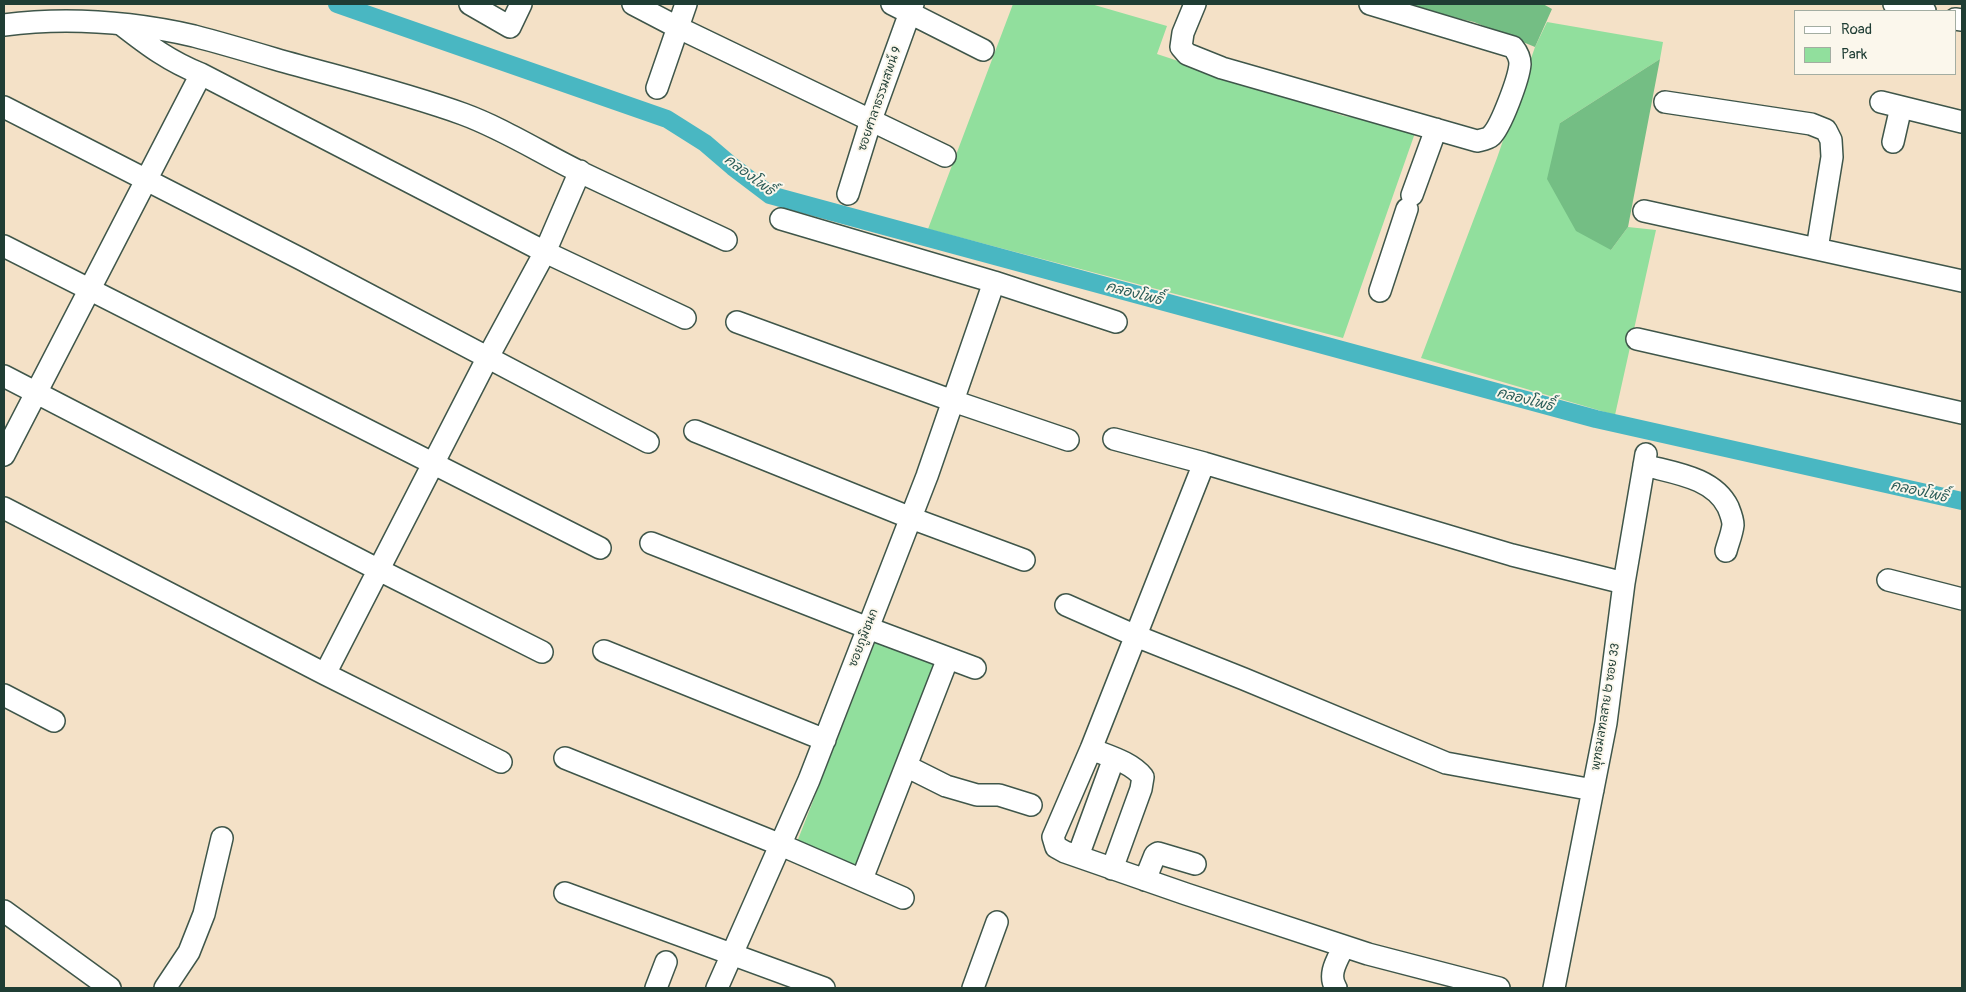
<!DOCTYPE html>
<meta charset="utf-8">
<style>
body{margin:0}
#map{position:relative;width:1966px;height:992px;overflow:hidden;background:#f4e1c7;font-family:Pangolin,sans-serif}
canvas{display:block}
.frame{position:absolute;inset:0;border:5px solid #1f3d34;pointer-events:none}
.legend{position:absolute;left:1794px;top:10px;width:162px;height:65px;box-sizing:border-box;background:#fbf7ec;border:1px solid #a3ada2;margin:0;padding:6px 9px;list-style:none;font-size:15px;color:#1f3d34}
.legend li{display:flex;align-items:center;gap:10px;height:25px}
.legend b{width:25px;border:1px solid #a3ada2}
</style>
<div id="map">
<canvas width="1966" height="992"></canvas>
<div class="frame"></div>
<ul class="legend">
<li><b style="height:6px;background:#fff"></b>Road</li>
<li><b style="height:14px;background:#91df9d"></b>Park</li>
</ul>
</div>
<script>
const c = document.querySelector('canvas').getContext('2d');
c.lineJoin = 'round';
function paint(path, color) { c.fillStyle = color; c.fill(path, 'evenodd'); }
function trace(path, color, width, dash) { c.strokeStyle = color; c.lineWidth = width; c.lineCap = dash ? 'butt' : 'round'; c.setLineDash(dash || []); c.stroke(path); }
function write(font, color, halo, rows, align = 'center') {
  c.font = font + ' Pangolin,"Playpen Sans Thai",sans-serif'; c.lineWidth = 4; c.setLineDash([]); c.textBaseline = 'middle'; c.strokeStyle = halo; c.fillStyle = color; for (const [text, x, y, turn = 0] of rows) {
    c.save(); c.translate(x, y); c.rotate((+turn || 0) * Math.PI / 180); c.textAlign = isNaN(turn) ? turn : align; if (halo) c.strokeText(text, 0, 0); c.fillText(text, 0, 0); c.restore();
  }
}
paint(new Path2D(`
 M1013,4h78l76,22 -10,28 169,56 18,6 33,5 38,12 -72,205 -415,-109z
 M1547,22l116,20 -3,17 -100,64 51,127 17,-23 28,3 -41,185 -194,-57 76,-200 38,-111z
 M876,640l62,23 -78,204 -63,-25z`), '#91df9d');
paint(new Path2D(`
 M1393,4h150l9,5 -17,38 -61,-25z
 M1660,59l-32,168 -17,23 -35,-19 -29,-52 13,-56z`), '#74be84');
trace(new Path2D(`
 M337,4l330,115 38,24 28,24 37,28 826,224 366,82`), '#49b7c2', 18);
const minor = new Path2D(`
 M470,4l40,23 11,-23
 M633,4l44,23 268,129
 M892,4l91,46
 M1195,4l-12,29 -2,14 6,7 35,14 255,73c4,-1 11,-2 14,-5 10,-9 28,-58 29,-72 0,-7 -3,-12 -7,-17l-143,-43
 M1894,4l31,7
 M1955,19l7,1
 M4,25c63,-8 128,-3 190,11 27,7 54,15 81,23 63,18 127,33 188,55 41,15 78,39 117,58 48,23 97,45 146,68
 M122,25c27,21 47,36 79,49l344,178 140,66
 M657,88l29,-84
 M1665,102l146,22 15,6 5,10 1,17 -15,92
 M1881,102l81,20
 M4,107l297,152 347,183
 M1893,142l8,-35
 M848,194l23,-74 42,-116
 M1412,195l24,-66
 M1644,211l318,70
 M781,219l213,63 122,40
 M4,246l596,302
 M1380,291l27,-82
 M737,322l216,79 115,39
 M1637,339l325,74
 M4,376l375,194 163,82
 M695,431l216,87 113,42
 M1114,439l90,24 308,92 112,28
 M4,455l197,-381
 M1204,463l-113,286 -38,88 3,10 9,5 121,42 182,60 131,34
 M1644,465c29,8 69,12 84,42 2,5 5,12 5,18 -1,9 -5,18 -7,26
 M4,508l321,166 176,88
 M651,543l217,85 107,40
 M1888,580l74,19
 M1066,605l70,31 108,43 202,84 147,27
 M604,651l221,89
 M325,674l163,-317 57,-105 35,-81
 M4,695l50,26
 M1091,749c17,7 40,13 52,28l-2,12 -29,80
 M565,758l216,87 122,53
 M906,766l40,20 31,9h22l32,10
 M1078,856l36,-98
 M862,879l86,-221
 M1145,880l10,-25 3,-2 37,11
 M565,893l259,95
 M4,911l106,77
 M165,988l24,-36 15,-38 18,-76
 M656,988l10,-26
 M717,988l92,-208 118,-304 67,-194
 M973,988l24,-66
 M1336,988c-9,-14 2,-29 8,-42
 M1554,988l52,-265 18,-140 22,-129`);
trace(minor, '#3f564a', 24);
trace(minor, '#fff', 21);
write('12px', '#1f3d34', '#fbf7ec', [
 ["ซอยศาลาธรรมสพน์ 9",880,99,-71],
 ["ซอยภูมิชนก",864,638,-69],
 ["พุทธมลฑลสาย ๒ ซอย 33",1606,707,-81]
]);
write('italic 14px', '#2a5c58', '#fbf7ec', [
 ["คลองโพธิ์",749,176,37],
 ["คลองโพธิ์",1134,294,15],
 ["คลองโพธิ์",1525,400,15],
 ["คลองโพธิ์",1919,492,13]
]);
</script>
